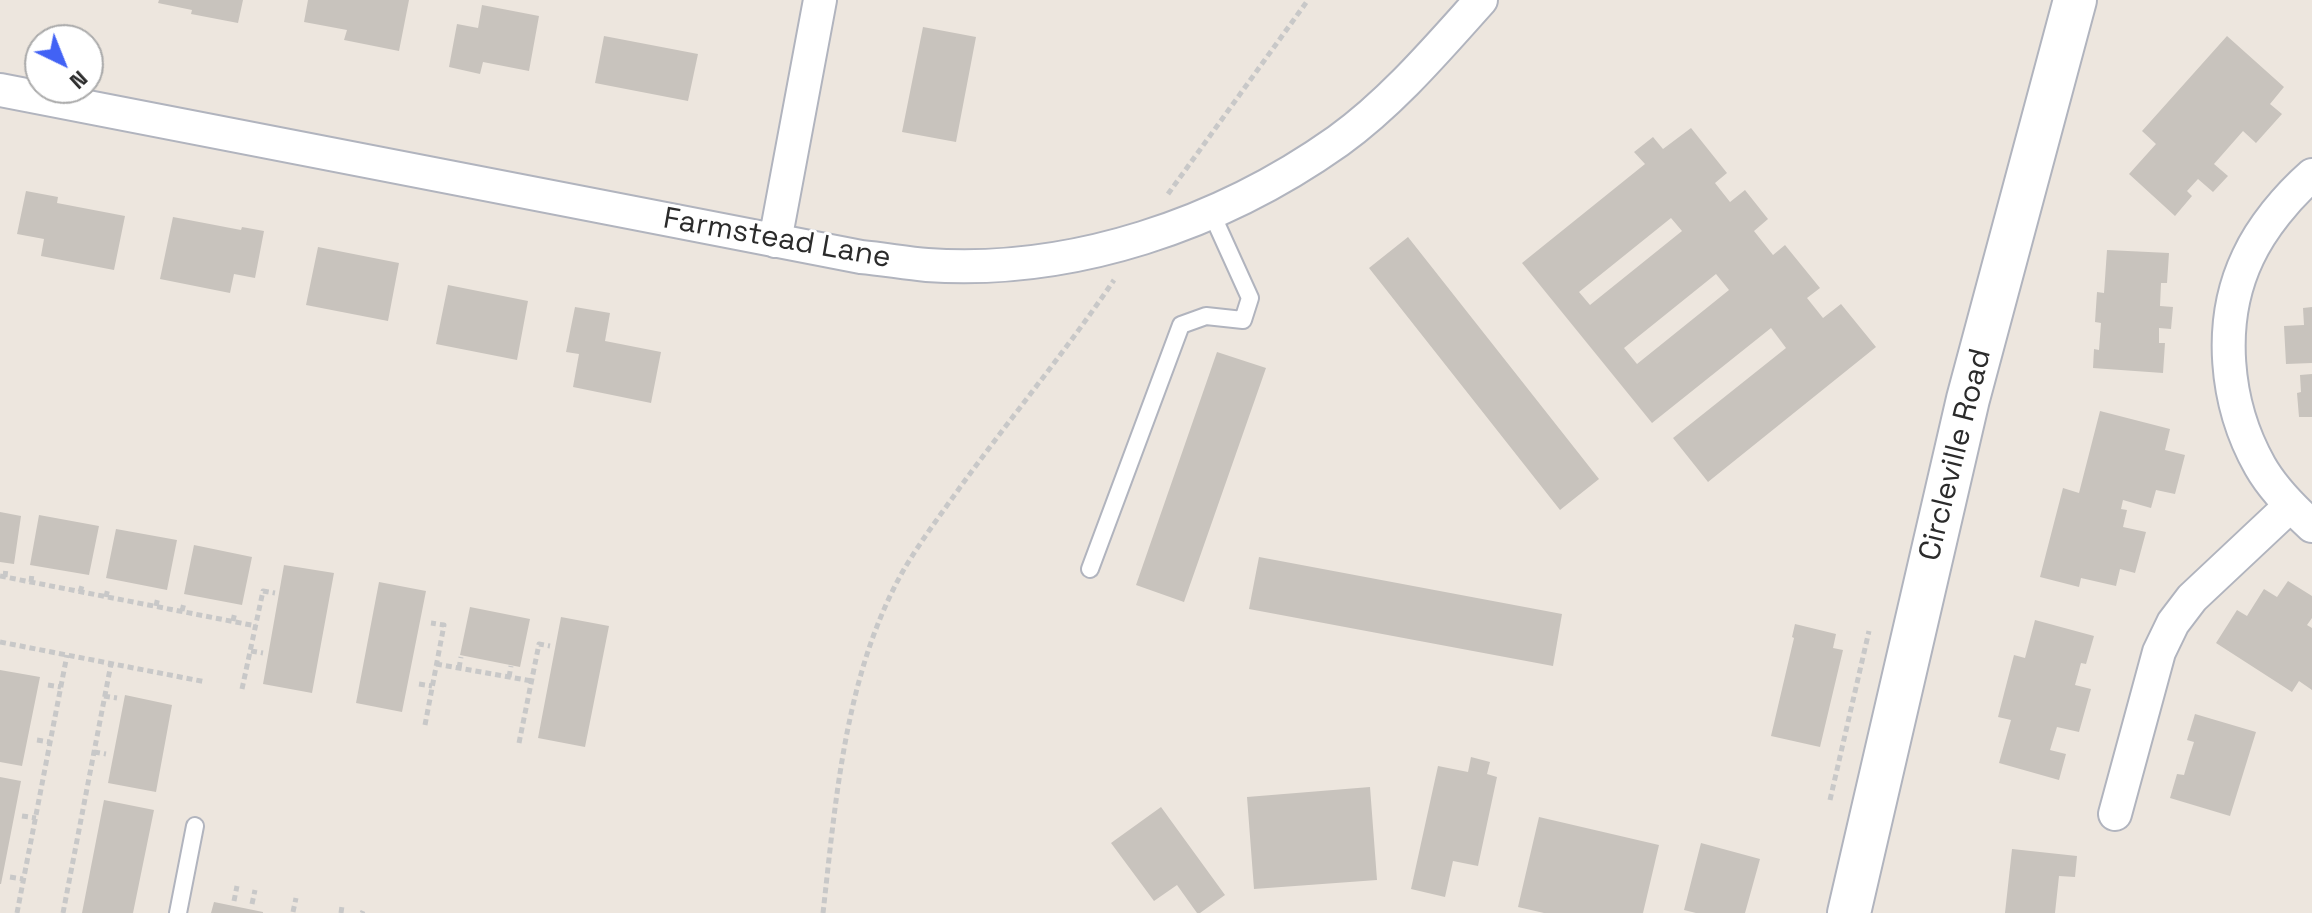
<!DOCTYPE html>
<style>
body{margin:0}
#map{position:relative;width:2312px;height:913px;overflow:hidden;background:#ede6de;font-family:"Space Grotesk",sans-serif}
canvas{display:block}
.north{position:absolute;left:24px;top:24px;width:80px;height:80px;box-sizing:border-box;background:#fff;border:2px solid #aaa;border-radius:50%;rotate:137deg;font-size:22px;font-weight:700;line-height:32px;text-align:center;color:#2b2b2b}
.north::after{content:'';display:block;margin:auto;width:28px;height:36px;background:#4262f5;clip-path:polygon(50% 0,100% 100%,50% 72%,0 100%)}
</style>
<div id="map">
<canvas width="2312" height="913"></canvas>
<div class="north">N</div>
</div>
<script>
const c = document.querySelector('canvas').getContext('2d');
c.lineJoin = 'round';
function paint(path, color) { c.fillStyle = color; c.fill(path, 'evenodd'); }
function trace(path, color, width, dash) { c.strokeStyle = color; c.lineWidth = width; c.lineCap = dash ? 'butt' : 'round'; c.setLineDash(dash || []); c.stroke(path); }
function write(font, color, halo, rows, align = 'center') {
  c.font = font + ' "Space Grotesk",sans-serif'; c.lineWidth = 6; c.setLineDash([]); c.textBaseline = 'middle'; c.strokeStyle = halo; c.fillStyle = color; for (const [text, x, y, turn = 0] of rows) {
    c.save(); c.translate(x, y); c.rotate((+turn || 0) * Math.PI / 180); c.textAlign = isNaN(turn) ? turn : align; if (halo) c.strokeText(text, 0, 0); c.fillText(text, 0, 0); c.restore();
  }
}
paint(new Path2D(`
 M159,0h84l-5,23 -47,-9 1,-4 -34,-7z
 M308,0h101l-10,51 -55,-11 3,-10 -43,-8z
 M482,5l57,11 -10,55 -46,-9 -3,12 -31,-7 8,-43 21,4z
 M923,27l53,10 -20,105 -54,-10z
 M604,36l94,18 -10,47 -93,-18z
 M2227,36l57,51 -14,17 12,10 -26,29 -13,-12 -29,33 14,12 -15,16 -15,-13 -11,12 5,5 -17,20 -46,-42 27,-30 -14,-13z
 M1691,128l36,45 -12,10 15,19 15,-12 23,29 -14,12 19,24 12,-10 35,43 -13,10 16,20 18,-14 35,43 -168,135 -35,-44 113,-90 -15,-20 -119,95 -130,-160 123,-99 -11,-12 19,-15 10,12zM1671,218l11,13 -92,74 -11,-13zM1716,274l13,16 -92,74 -13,-16z
 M26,191l32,6 -1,6 68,13 -11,54 -73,-14 3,-17 -27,-5z
 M173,217l68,13 1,-3 22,4 -9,47 -21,-4 -4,19 -70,-14z
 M1408,237l191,242 -39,31 -191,-242z
 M318,247l81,16 -11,58 -82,-16z
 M2107,250l62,3 -2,30h-6l-1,23 13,1 -2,22 -12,-1v15h6l-2,30 -70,-5 1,-19 5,1 2,-27 -6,-1 2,-30 7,1z
 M448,285l80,16 -11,59 -81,-16z
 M575,307l35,6 -5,28 56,11 -10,51 -78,-16 6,-33 -13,-2z
 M2312,307v56l-26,1 -2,-38 20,-1 -1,-17z
 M1217,352l49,16 -82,234 -48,-17z
 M2312,374v43h-13l-2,-24 4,-1 -1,-17z
 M2100,411l70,18 -5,21 20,5 -10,39 -19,-4 -5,18 -28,-8 -2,9 6,1 -4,17 23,5 -11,41 -15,-4 -4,17 -35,-8 -2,9 -39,-10 23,-89 16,5z
 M0,512l21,4 -7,48 -14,-2z
 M39,515l60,11 -10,49 -59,-10z
 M116,529l61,11 -10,50 -61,-12z
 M194,545l58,12 -10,48 -58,-11z
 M1259,557l303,57 -9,52 -304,-57z
 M284,565l50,8 -22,120 -49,-9z
 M2288,581l24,15v22l-5,7 5,3v62l-13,-9 -7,11 -76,-49 21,-33 10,6 17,-27 13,8z
 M379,582l47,9 -24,121 -46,-9z
 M470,607l60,12 -10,48 -60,-12z
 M561,617l48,9 -24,121 -47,-9z
 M2035,620l59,16 -8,28 -5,-1 -6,22 16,4 -12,43 -22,-5 -7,23 16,4 -7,26 -60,-17 12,-43 -13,-3 16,-62 11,3z
 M1795,624l41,10 -3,14 10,2 -23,97 -49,-11 23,-98 -2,-1z
 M0,670l40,7 -18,89 -22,-4z
 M125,695l47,10 -16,87 -48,-9z
 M2195,714l61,18 -26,84 -60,-18 7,-24 7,1 5,-17 5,-16 -7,-2z
 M1471,757l19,5 -3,12 10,3 -19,89 -25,-5 -8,36 -34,-8 27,-123 30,6z
 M0,777l21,4 -20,103h-1z
 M1370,787l7,93 -123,9 -7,-92z
 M104,800l50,10 -21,103h-51z
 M1161,807l64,88 -25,18h-3l-20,-28 -23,16 -43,-58z
 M1539,817l120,28 -16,68h-99l-26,-6z
 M1701,843l59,16 -15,54h-49l-12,-3z
 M2012,849l65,7 -2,21 -16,-1 -4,37h-50z
 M214,902l49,10v1h-52z`), '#c8c3bd');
const service = new Path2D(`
 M1090,569l91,-244 25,-9 37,4 7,-22 -39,-86
 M178,913l17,-87`);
const minor = new Path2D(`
 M0,90l861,167c22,2 44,6 66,8 145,10 294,-41 411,-124 54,-39 99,-92 143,-141
 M2312,175c-25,22 -50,52 -64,82 -31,65 -23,147 12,209 13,23 32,42 52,60
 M775,241l45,-241
 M2115,814l44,-162 14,-29 19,-25 98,-92`);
const tertiary = new Path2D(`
 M1849,913l119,-514 107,-399`);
trace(service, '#b1b4be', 20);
trace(minor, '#b1b4be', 36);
trace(tertiary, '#b1b4be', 46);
trace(new Path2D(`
 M1168,194l140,-194
 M0,576l256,50
 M5,577l1,-9
 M31,582l1,-8
 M80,592l3,-9
 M106,597l2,-9
 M156,606l2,-9
 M182,611l2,-8
 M233,621l2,-9
 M0,642l206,40
 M251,651l12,2
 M436,664l96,17
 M459,668l2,-11
 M509,677l2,-11
 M419,684l13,2
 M48,685l13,2
 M242,689l21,-98 12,2
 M104,696l13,2
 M425,725l19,-100 -13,-2
 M37,740l13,2
 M519,743l20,-99 11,2
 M94,752l12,2
 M1830,800l39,-169
 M22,816l14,2
 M10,877l13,2
 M234,901l3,-15
 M252,904l3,-14
 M293,912l3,-14
 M17,913l50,-258
 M63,913l48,-249
 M341,913l1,-7
 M362,913l1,-2
 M823,913c13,-115 22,-239 80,-342 17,-29 38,-57 58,-85 50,-69 105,-135 153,-206`), '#c8c8c8', 5, [6, 4]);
trace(service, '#fff', 16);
trace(minor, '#fff', 32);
trace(tertiary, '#fff', 42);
write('30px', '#2b2b2b', '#fff', [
 ["Farmstead Lane",777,239,10],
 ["Circleville Road",1956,455,-76]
]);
</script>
